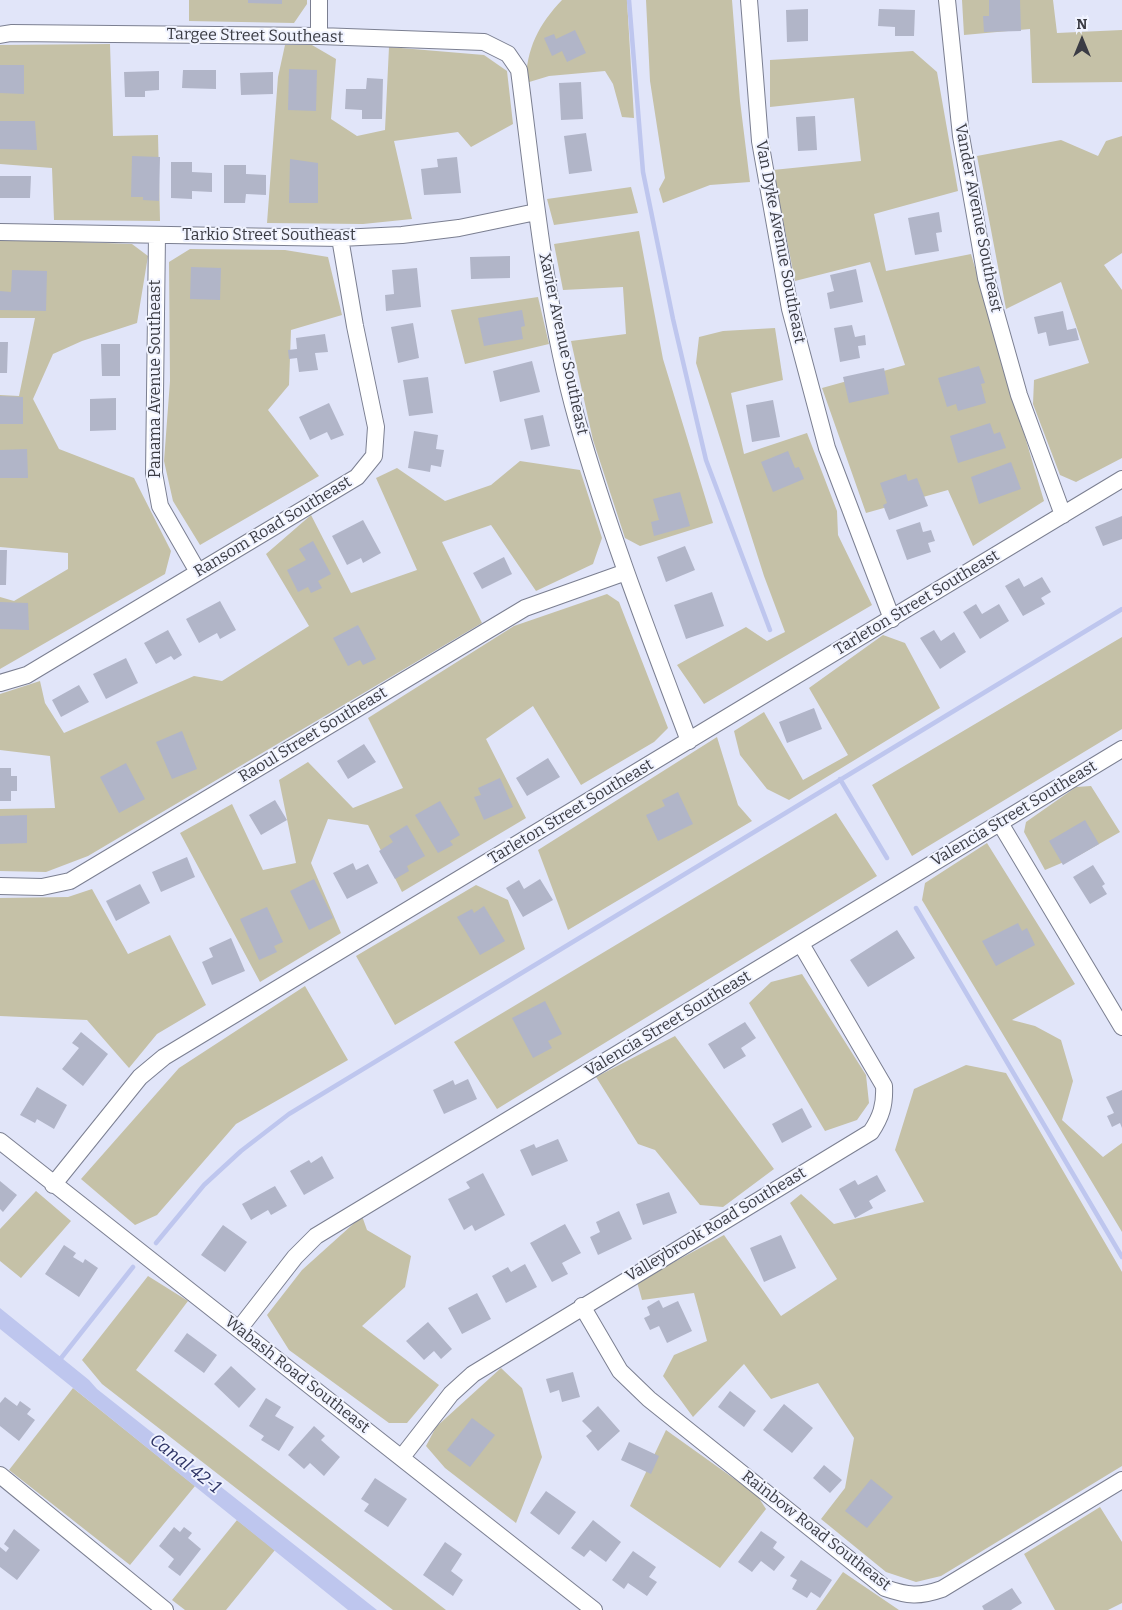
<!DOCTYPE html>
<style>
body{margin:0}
#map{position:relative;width:1122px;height:1610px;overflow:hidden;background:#e1e5f9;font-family:Bitter,serif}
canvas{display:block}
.north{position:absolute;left:1057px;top:15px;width:50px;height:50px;-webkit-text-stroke:4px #f0f3ff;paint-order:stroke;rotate:0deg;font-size:14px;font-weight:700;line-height:20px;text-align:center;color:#3b3c44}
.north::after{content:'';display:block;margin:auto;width:18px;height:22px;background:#3b3c44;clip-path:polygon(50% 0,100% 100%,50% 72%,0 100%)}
</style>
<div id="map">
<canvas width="1122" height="1610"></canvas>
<div class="north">N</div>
</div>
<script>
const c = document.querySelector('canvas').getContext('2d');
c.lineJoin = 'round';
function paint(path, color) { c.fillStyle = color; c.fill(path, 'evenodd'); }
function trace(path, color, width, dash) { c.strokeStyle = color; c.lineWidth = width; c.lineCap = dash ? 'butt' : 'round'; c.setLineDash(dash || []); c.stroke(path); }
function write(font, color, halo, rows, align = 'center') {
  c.font = font + ' Bitter,serif'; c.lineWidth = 4; c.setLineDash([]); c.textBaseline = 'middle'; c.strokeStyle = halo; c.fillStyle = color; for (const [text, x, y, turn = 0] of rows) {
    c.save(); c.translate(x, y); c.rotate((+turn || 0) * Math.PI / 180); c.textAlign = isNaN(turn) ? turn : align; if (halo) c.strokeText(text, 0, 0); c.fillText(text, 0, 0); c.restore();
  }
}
paint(new Path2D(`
 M189,0h118v4l-13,19 -105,-2z
 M562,0h65l7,118 -12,-1 -9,-33 -8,-13 -56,5 -23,7c0,-34 13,-59 36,-83z
 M646,0h86l8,101 10,81 -40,3 -47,18 -4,-14 6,-11 -15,-97z
 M962,0h91l4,33 65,-3v52l-90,1 -2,-54 -66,6z
 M110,44l3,92 45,-1 2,86 -106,-1 -2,-52 -52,-4v-119z
 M285,45h27l24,14 -5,60 26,17 28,-6 4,-83 95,8 23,16 6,53 -42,23 -13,-15 -64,9 18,78 -49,5 -96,-1 11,-146z
 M913,51l24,21 21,119 -84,23 12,57 85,-17 73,247 -71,45 -25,-56 -82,23 -44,-125 83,-23 -35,-103 -75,19 -22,-111 88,-9 -7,-63 -84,9v-47z
 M1122,136v117l-18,12 18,25v168l-46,24 -16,-7 -27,-71 1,-24 55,-17 -28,-81 -55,27 -29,-153 84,-16 37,16 8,-15z
 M631,187l7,26 -84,12 -7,-26z
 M639,231l24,128 50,164 -73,23 -15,-8 -32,-98 -22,-99 55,-7 -3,-47 -60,3 -9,-46z
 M0,239l132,5 16,12 -11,67 -55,18 -29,13 -20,45 26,50 75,29 37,73 -6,23 -165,95v-72l14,4 54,-32v-16l-68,-6v-152l19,1 16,-78h-35z
 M190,249l95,1 43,7 14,58 -51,15 -2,55 -21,25 51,66 -119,69 -27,-44 -9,-40 6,-80 -1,-119z
 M538,297l11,47 -84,20 -14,-54z
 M775,328l8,52 -52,13 13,61 63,-21 30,78 1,24 34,70 -168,99 -27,-39 69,-38 21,14 18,-9 -21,-56 -68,-213 3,-26 24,-6z
 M520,461l60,9 22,68 -9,26 -57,27 -45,-66 -49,17 40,81 -394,233 -42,16 -46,-1v-62l55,-1 -5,-52 -50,-6v-56l40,-13 5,22 19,30 130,-57 28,5 87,-55 -43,-72 45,-39 40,78 66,-23 -41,-92 21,-10 48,33 46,-16z
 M607,594l12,8 49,126 -14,14 -73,43 -48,-79 -47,33 40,79 -124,74 -34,-67 -40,-6 -17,44 30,70 -81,49 -80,-149 52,-29 31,66 33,-7 -17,-83 29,-18 45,46 50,-20 -35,-70 146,-92z
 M883,635l22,8 35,65 -151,92 -22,-11 -27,-34 -6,-24 30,-19 39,68 45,-25 -39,-67z
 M1122,637v92l-210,127 -40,-71z
 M717,737l21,68 14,16 -184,109 -30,-80z
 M1091,786l29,46 -42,24 -33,14 -21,-38 2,-10 50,-35z
 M836,813l41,63 -380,233 -43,-67z
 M987,843l88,141 -63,36 23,6 26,14 12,41 -11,39 41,37 19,-14v89l-200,-332 3,-17z
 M476,885l32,15 17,49 -130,76 -39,-69z
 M92,889l36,65 42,-19 36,70 -49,29 -28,34 -42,-48 -87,-4v-118l68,-1z
 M802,974l64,101 3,28 -12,17 -32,11 -76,-128 22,-21z
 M305,986l43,74 -112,64 -79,91 -22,10 -54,-46 98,-111z
 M675,1036l99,133 -51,38 -23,-2 -45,-55 -17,-6 -42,-67z
 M966,1065l40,8 116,199v194l-181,110 -25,6 -30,-10 -65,-53 24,-31 9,-50 -36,-55 -47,16 -27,-35 -51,53 -30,-41 11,-21 33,-14 -13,-48 -52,7 -5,-18 87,-47 57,81 56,-37 -47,-76 11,-9 33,30 90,-22 -29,-52 19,-61z
 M36,1191l35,30 -50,57 -21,-17v-32z
 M362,1216l5,14 44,26 -6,31 -43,39 77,59 -32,38h-18l-100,-73 -22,-35 35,-45z
 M148,1276l40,25 -52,69 310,240h-53l-291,-226 -20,-24z
 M501,1368l21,20 20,69 -26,66 -71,-55 -19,-22 10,-19z
 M73,1388l122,98 -65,79 -121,-95z
 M666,1430l91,65 9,14 -46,59 -90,-62z
 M1100,1507l22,35v61l-14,7h-53l-31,-56z
 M237,1520l38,30 -49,60h-41l-13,-10z
 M843,1572l56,38h37h-120z`), '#c5c1a7');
paint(new Path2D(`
 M0,1308l89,72 8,9 280,221h-29l-348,-281z`), '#bec6ee');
trace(new Path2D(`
 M629,0l14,172 30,147 33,141 64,170
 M840,779l47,79
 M916,908l206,349
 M156,1243l48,-58 37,-34 48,-37 833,-505
 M58,1362l75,-95`), '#bec6ee', 4.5);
paint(new Path2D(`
 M248,0h34v4l-34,-1z
 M989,0h31l1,31 -37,1 -1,-16h6z
 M808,9v32l-21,1 -1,-32z
 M879,9l36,1 -1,26h-19v-9l-17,-1z
 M575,30l11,23 -19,9 -5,-11 -10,5 -8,-18 10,-4 2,5z
 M0,65h24v29l-24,-1z
 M289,69l28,1 -1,41 -28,-1z
 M183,70h33v19l-34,-1z
 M159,71v19l-14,1v6h-20l-1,-25z
 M273,72v22l-32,1 -1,-22z
 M367,78l16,1 -1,40h-20v-9l-17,-1 1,-20h20z
 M581,82l2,37 -22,1 -2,-37z
 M815,116l2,34 -19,1 -2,-34z
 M0,121h35l2,29 -37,-1z
 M586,133l6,38 -23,3 -5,-38z
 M132,156l28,1 -1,44 -16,-1v-3h-12z
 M457,157l4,36 -37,2 -3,-26 17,-2 -1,-8z
 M290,159l28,4v40h-29z
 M171,162h21v10l20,1v19l-20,-1v8l-21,-1z
 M224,165h22v9l20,1v20l-20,-1 -1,9h-21z
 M0,176h31l-1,22h-30z
 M939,212l3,20 -6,1 3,18 -24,4 -7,-37z
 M510,256v22l-39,1 -1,-22z
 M191,267l30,1 -1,32 -30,-1z
 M417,268l4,39 -35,4 -1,-16 9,-1 -2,-24z
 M856,269l7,33 -33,7 -3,-16 7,-2 -4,-16z
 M12,270l35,1 -1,40 -46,-1v-19l11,1z
 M522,310l3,16 -4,1 2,12 -39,7 -6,-28z
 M1063,311l4,19 9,-2 3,12 -30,6 -3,-14 -8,2 -4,-17z
 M413,323l6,35 -21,5 -7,-36z
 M852,325l3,12 10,-2 1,10 -8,1 2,12 -20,4 -6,-34z
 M325,334l3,18 -13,1 3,17 -19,2 -2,-14 -8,1 -1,-9 9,-1 -1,-11z
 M0,342h8l-1,31h-7z
 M101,344h19v32h-18z
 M532,361l8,31 -40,10 -7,-31z
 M979,366l6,17 -4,1 5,19 -28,8 -2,-7 -9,3 -9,-29z
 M884,368l5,26 -40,9 -6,-26z
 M428,377l5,36 -24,3 -6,-36z
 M0,396l23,1v27h-23z
 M116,398v32l-26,1v-32z
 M773,400l7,37 -28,5 -6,-37z
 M329,403l15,32 -13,5 -4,-8 -17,8 -11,-23z
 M543,415l7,31 -19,4 -7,-31z
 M990,423l4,11 6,-2 6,16 -48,15 -8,-27z
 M414,431l24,4 -2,14 8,1 -3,17 -10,-2 -1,7 -22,-4z
 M27,449l1,29h-28v-28z
 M788,451l7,17 4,-1 5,12 -31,13 -12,-30z
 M1011,462l10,27 -42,15 -8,-27z
 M906,474l2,7 9,-3 11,28 -39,14 -6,-15 4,-2 -7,-20z
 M680,492l10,34 -36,10 -3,-14 8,-2 -6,-21z
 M1122,516v23l-19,7 -8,-19z
 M363,520l18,33 -18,10 -2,-5 -14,7 -15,-29z
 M920,522l3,10 8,-2 4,11 -7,2 3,9 -24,8 -11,-30z
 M313,541l18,33 -13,7 4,7 -11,5 -3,-6 -10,5 -11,-22 19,-10 -7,-11z
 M685,546l10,24 -29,12 -9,-25z
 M0,550h7l-1,35h-6z
 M504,557l8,17 -30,15 -9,-16z
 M1042,577l9,15 -10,6 4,6 -22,12 -18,-30 14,-8 5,9z
 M712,592l12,34 -38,13 -12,-34z
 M220,601l16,29 -16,9 -3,-6 -18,10 -13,-24z
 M0,602l28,1 1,27 -29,-1z
 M976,604l6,10 17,-10 10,17 -29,18 -17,-27z
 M358,625l18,34 -13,6 -3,-5 -12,6 -15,-28z
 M168,630l14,25 -8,5 -3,-4 -15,8 -12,-21z
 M934,630l7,11 13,-9 12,20 -26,17 -20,-31z
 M126,658l12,25 -32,16 -13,-25z
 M79,685l10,17 -28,15 -9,-17z
 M814,708l8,21 -35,14 -8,-21z
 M182,731l15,38 -25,10 -16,-37z
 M364,744l12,18 -28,17 -11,-18z
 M548,758l12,19 -33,19 -11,-18z
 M126,763l19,36 -26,14 -19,-36z
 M0,768h11v8h6v15h-6v10h-11z
 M500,778l13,29 -29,13 -10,-23 7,-2 -3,-7z
 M678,792l15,32 -35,17 -12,-26 19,-9 -3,-6z
 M275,800l12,20 -26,15 -12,-20z
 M440,801l20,34 -10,6 3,4 -15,8 -23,-38z
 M27,815v28l-27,1v-28z
 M1085,820l14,24 -36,21 -14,-24z
 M407,825l18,31 -18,10 2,5 -14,8 -16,-28 14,-9 -4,-6z
 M187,857l8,20 -34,15 -9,-20z
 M353,863l3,7 12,-6 10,19 -31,16 -14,-26z
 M1093,865l12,19 -3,2 5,8 -17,10 -17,-27z
 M314,879l19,39 -24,12 -19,-39z
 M540,879l13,21 -30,17 -17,-29 13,-8 5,9z
 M140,884l10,19 -34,18 -10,-20z
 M484,906l21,35 -25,14 -23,-38 15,-8 2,4z
 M267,907l16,35 -9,4 3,6 -18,8 -19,-41z
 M1018,923l4,8 5,-3 8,17 -39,21 -14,-25z
 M897,930l18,28 -47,29 -18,-27z
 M231,938l14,33 -33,14 -10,-23 11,-5 -4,-9z
 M545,1001l17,33 -14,7 4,7 -19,10 -21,-40z
 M745,1022l11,16 -15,10 5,8 -22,13 -16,-25z
 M81,1032l27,22 -25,32 -21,-17 17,-21 -7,-5z
 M468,1079l9,20 -33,15 -11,-24 20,-10 2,5z
 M37,1087l30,18 -13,24 -17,-10 -2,4 -15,-8z
 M1122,1090v38l-2,-5 -8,4 -5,-11 7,-3 -8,-16z
 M802,1108l10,19 -30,16 -10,-19z
 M558,1139l10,22 -36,15 -12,-26 14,-6 2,4z
 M322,1156l12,22 -30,17 -14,-24 19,-11 2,3z
 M483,1173l22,42 -30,16 -3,-6 -8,5 -16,-31 22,-11 -4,-6z
 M877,1175l9,16 -17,10 4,7 -18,10 -16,-29 16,-9 3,5z
 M0,1181l17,14 -14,17 -3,-3z
 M275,1186l12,20 -16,9 -3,-5 -17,10 -9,-16z
 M669,1192l8,21 -34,12 -7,-21z
 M619,1211l13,28 -34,16 -8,-18 10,-5 -4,-10z
 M565,1224l16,29 -19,10 6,11 -16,8 -22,-39z
 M223,1225l24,17 -22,30 -24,-17z
 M781,1235l15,33 -32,14 -14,-34z
 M64,1245l12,8 -3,4 10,6 2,-4 13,9 -19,29 -34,-23z
 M525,1264l12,23 -31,16 -14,-27 16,-9 3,5z
 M477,1293l14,26 -29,15 -14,-26z
 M659,1300l4,8 15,-7 14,30 -25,12 -8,-17 -9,4 -6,-12 6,-3 -3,-8z
 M428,1322l24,27 -11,10 -7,-8 -10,9 -18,-19z
 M187,1333l30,22 -13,18 -30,-22z
 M231,1366l25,23 -17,19 -25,-24z
 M573,1372l7,25 -18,5 -3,-12 -9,3 -4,-14z
 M730,1391l26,20 -12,16 -26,-20z
 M5,1397l12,9 3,-5 11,8 -4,5 8,6 -16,21 -19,-15v-23z
 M266,1398l15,9 -6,9 19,11 -15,24 -18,-11 3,-4 -15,-10z
 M784,1404l29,24 -21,25 -29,-23z
 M598,1406l22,25 -22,20 -12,-15 6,-5 -10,-10z
 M472,1418l23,17 -25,32 -23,-17z
 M314,1426l11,10 -4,4 19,17 -16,19 -14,-13 -6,6 -16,-14z
 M629,1442l30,14 -8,18 -30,-14z
 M824,1465l18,15 -12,13 -17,-15z
 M375,1478l32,21 -19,28 -24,-16 5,-7 -8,-5z
 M871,1479l22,18 -26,31 -22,-17z
 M546,1491l30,21 -17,23 -29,-22z
 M593,1520l28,22 -15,20 -16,-12 -6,7 -13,-9z
 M174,1527l6,5 4,-5 8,6 -4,5 13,11 -21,27 -12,-9 6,-8 -15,-13z
 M14,1529l26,21 -23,30 -17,-13v-20l6,5 3,-4 -5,-4z
 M761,1531l16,11 -4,6 12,9 -11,14 -13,-10 -9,11 -14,-10z
 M445,1542l17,12 -11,17 12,9 -10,16 -30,-21z
 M633,1551l23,16 -7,10 8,5 -10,14 -19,-13 -4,6 -12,-9z
 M801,1560l31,20 -12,18 -9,-6 -4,6 -15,-9 5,-9 -7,-4z
 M1012,1588l10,15 -11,7h-27l-2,-4z`), '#b1b5c8');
const minor = new Path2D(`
 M749,0l11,141 30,168 37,139 65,171
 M947,0l14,136 25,142 33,117 44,120
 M0,35l11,-2 308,3 165,6 24,12 11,16c15,115 26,237 58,350 31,109 72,215 112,321
 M319,36v-36
 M0,232l340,6 62,-3 57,-7 77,-16
 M157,235l-3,238 6,33 38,66
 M0,683l27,-8 330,-198 17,-21 2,-29 -21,-101 -15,-88
 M1000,823l122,204
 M0,886l42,1 28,-6 455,-273 101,-36
 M0,1141l594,469
 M53,1185l87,-108 24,-20 958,-578
 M582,1306l38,65 29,28 236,189c23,8 34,9 57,1l180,-109
 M239,1329l56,-72 21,-21 806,-487
 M402,1457l49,-63 22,-20 398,-242c10,-15 14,-27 13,-46l-83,-142
 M0,1475l165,135`);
trace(minor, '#7b7f91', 18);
trace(minor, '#fff', 16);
write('16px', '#3b3c44', '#f0f3ff', [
 ["Targee Street Southeast",255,36,1],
 ["Vander Avenue Southeast",978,218,79],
 ["Tarkio Street Southeast",269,236],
 ["Van Dyke Avenue Southeast",780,242,79],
 ["Xavier Avenue Southeast",563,344,78],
 ["Panama Avenue Southeast",156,379,-90],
 ["Ransom Road Southeast",273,527,-31],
 ["Tarleton Street Southeast",917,603,-31],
 ["Raoul Street Southeast",313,735,-31],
 ["Tarleton Street Southeast",571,812,-31],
 ["Valencia Street Southeast",1014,814,-31],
 ["Valencia Street Southeast",668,1024,-31],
 ["Valleybrook Road Southeast",716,1225,-31],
 ["Wabash Road Southeast",297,1375,38],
 ["Rainbow Road Southeast",816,1531,38]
]);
write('italic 18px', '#2e3466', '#f0f3ff', [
 ["Canal 42-1",185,1464,38]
]);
</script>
